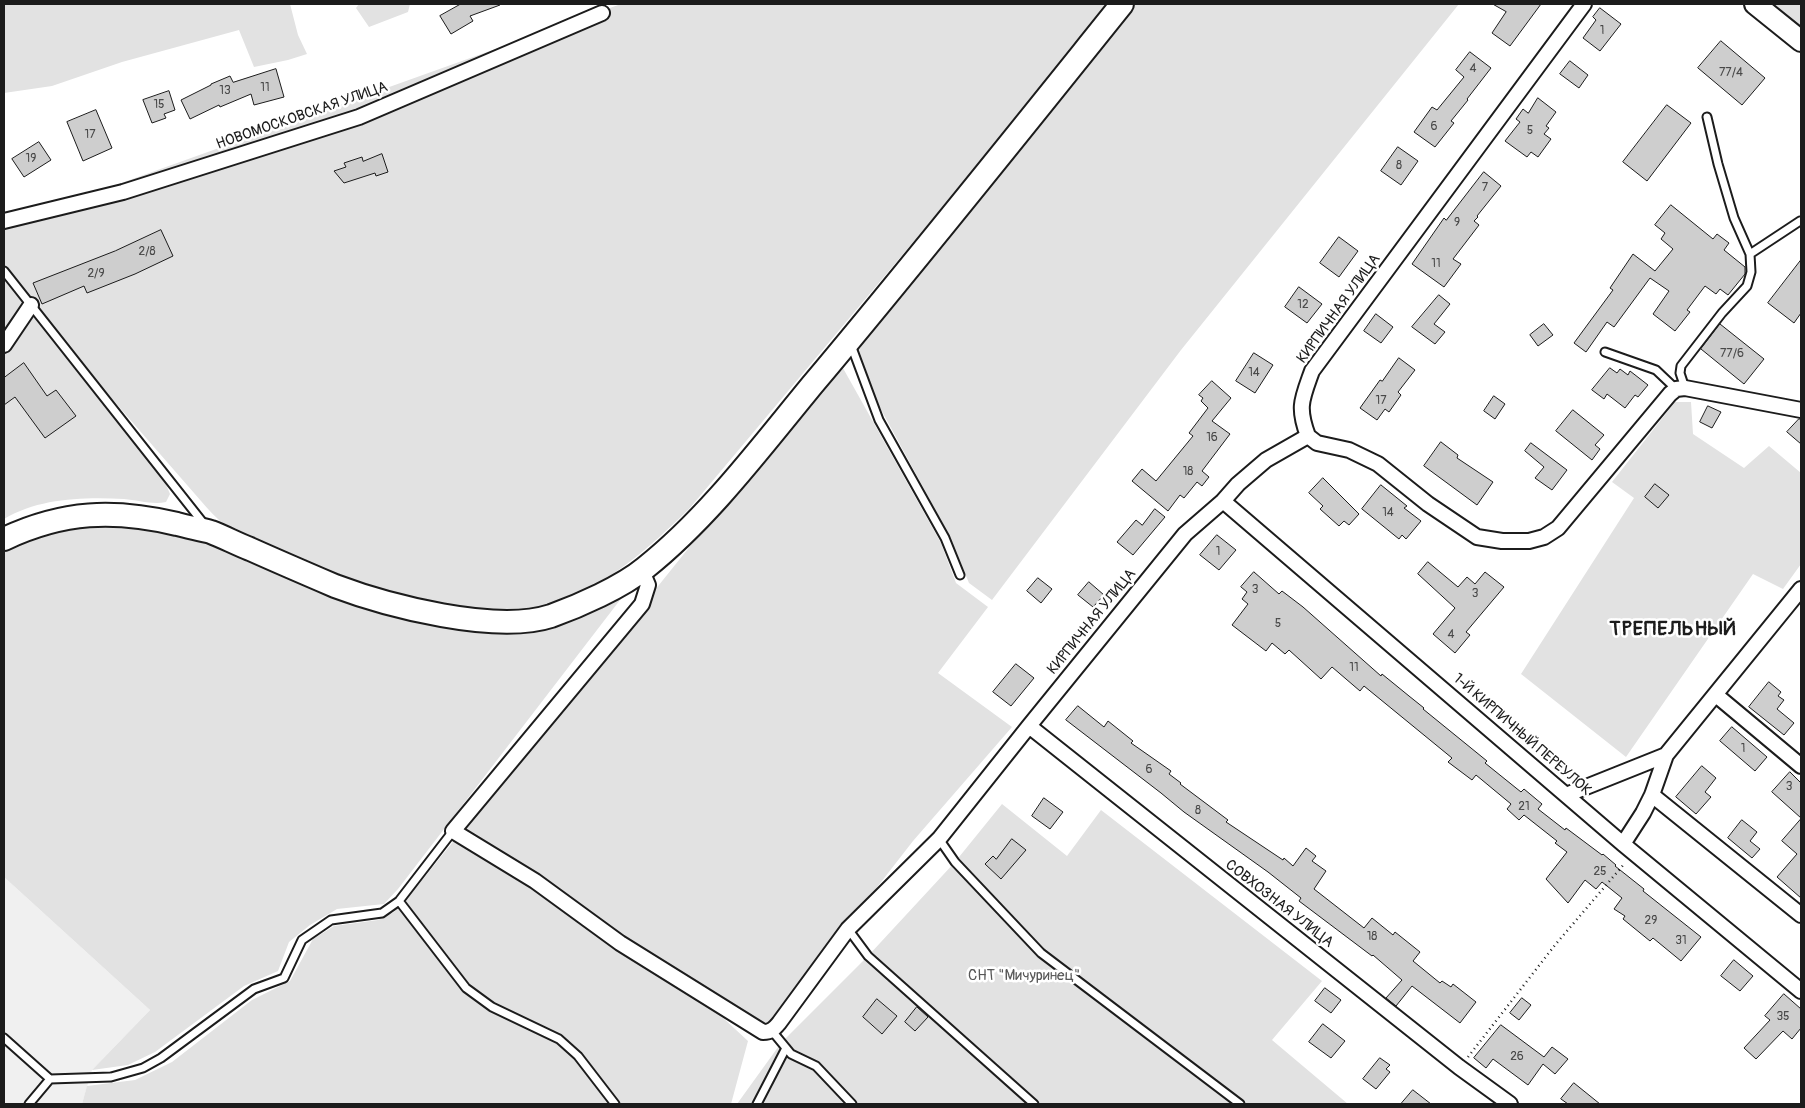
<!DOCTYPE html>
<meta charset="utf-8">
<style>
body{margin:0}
#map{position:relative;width:1805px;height:1108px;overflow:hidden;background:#fff;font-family:Pangolin,sans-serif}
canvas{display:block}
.frame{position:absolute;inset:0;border:5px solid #1c1c1c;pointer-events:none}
</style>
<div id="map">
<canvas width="1805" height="1108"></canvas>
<div class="frame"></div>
</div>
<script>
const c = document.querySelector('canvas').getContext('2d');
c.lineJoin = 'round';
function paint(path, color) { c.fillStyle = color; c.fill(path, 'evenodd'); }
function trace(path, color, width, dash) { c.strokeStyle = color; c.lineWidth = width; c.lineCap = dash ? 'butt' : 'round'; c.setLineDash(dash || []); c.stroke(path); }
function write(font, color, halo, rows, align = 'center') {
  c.font = font + ' Pangolin,sans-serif'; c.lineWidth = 5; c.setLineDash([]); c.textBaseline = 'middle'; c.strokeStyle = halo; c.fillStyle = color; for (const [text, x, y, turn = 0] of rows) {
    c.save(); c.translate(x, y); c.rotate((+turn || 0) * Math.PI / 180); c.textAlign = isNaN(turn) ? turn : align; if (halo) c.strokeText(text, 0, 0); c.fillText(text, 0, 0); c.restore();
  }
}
paint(new Path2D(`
 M4,877l146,133 -58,60 -10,34h-78z`), '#f0f0f0');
paint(new Path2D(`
 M4,4h286l8,31 9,19 -19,6 -34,7 -15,-37 -117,32 -70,24 -48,7z
 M359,4h51l-2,8 -39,15 -13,-19z
 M621,4h486l-93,118 -325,387c-40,39 -81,76 -135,95 -49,16 -141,-3 -190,-19 -29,-9 -56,-24 -84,-36 -14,-6 -44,-16 -55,-24 -9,-7 -17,-16 -24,-24l-163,-187 127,168 5,12 -4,8c-13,3 -29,-2 -42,-3 -40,-2 -85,-1 -120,20v-241l25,24 -25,-36v-41z
 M1132,4h327l-278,346 -189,250 -23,-17 -19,-46 -99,-183z
 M1771,4h30v23z
 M839,361l102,182 15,40 32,24 -50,66 74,54 -99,114 -123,158 -21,25 -8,3 -139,-89 -160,-108z
 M1675,402h16l2,32 51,34 25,-22 32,27v91l-18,25 -30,-15 -127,183 -105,-83 113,-176 -22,-16z
 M131,522l84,24 144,62 96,22 54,4 55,-11 66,-36 -232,302 -14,15 -47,5 -27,16 -21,17 -11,29 -34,15 -89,66 -27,13 -36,5 58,-60 -146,-133v-330l53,-22z
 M1002,804l65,52 34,-46 221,171 -50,59 76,64h-611l44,-61 87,-87 87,-94z
 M456,838l77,47 175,119 40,37 -17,63h-649l5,-18 48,-6 37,-18 80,-62 38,-19 23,-42 21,-13 44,-6 16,-8 25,-28z`), '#e2e2e2');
const building = new Path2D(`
 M461,4h39v1l-30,11 3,5 -22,13 -11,-18z
 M1493,4h48l-31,42 -18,-13 14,-21z
 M1600,8l21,16 -21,27 -17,-13 13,-18 -3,-3z
 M1721,41l44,37 -23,27 -44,-37z
 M1470,52l21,16 -24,31 1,1 -17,21 3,2 -19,24 -21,-15 18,-25 5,3 27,-33 -8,-7z
 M1570,61l18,14 -9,13 -19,-14z
 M276,69l8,28 -30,8 -3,-11 -31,13 -1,-2 -29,14 -9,-19 30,-15v-1l19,-8 3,6z
 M169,91l6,19 -11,4 2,4 -14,5 -9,-23z
 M1538,98l18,14 -10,14 3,2 -5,6 7,5 -13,18 -7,-5 -4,5 -22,-16 15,-19 -4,-3 7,-10 5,4z
 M1667,105l24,18 -44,58 -24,-19z
 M96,110l16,38 -29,13 -16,-39z
 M39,142l12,18 -27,17 -12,-18z
 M1398,147l20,14 -17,24 -20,-14z
 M382,154l6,18 -12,4 -1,-3 -31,10 -10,-12 12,-4 -2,-4 18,-6 1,4z
 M1484,172l17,14 -24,30 1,1 -4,4 5,4 -26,34 8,5 -17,23 -32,-23 32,-46 2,2z
 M1671,205l42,34 4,-5 12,9 -5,7 21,17v7l-17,21 -8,-6 -4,5 -11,-8 -18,24 3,2 -15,19 -22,-17 16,-23 -19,-13 -36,49 -7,-5 -21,30 -12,-9 39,-53 -3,-2 23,-34 22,17 18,-22 -12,-10 4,-6 -10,-8z
 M161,230l12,26 -38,18 -48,19 -3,-7 -42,18 -9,-21 82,-32z
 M1339,237l19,14 -19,26 -19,-14z
 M1801,260v53l-7,10 -26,-20z
 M1299,287l23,17 -15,19 -22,-16z
 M1439,295l11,9 -16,20 11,8 -10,12 -23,-17z
 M1376,314l17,13 -12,16 -17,-12z
 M1544,324l9,11 -15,11 -8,-11z
 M1720,324l44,35 -20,25 -43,-35z
 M1254,353l19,12 -18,28 -19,-12z
 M1399,358l16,12 -17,22 3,3 -12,17 -4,-3 -8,11 -17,-12 20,-28 2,1z
 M24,363l23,33 9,-6 20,26 -31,22 -30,-41 -11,8v-27z
 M1610,368l7,5 3,-4 8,6 2,-4 18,14 -10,12 -3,-2 -10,13 -18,-14 -3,5 -12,-9z
 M1212,381l19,17 -19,23 18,13 -28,37 7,6 -7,9 -5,-4 -13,16 -4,-3 -12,16 -36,-30 10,-12 14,12 37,-45 -4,-3 19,-25 -7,-7 2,-3 -4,-3z
 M1494,396l11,8 -10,15 -11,-8z
 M1708,406l13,6 -9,16 -12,-6z
 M1573,410l31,25 -9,10 5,4 -8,11 -36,-29z
 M1799,419h2v25l-14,-12z
 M1441,442l17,13 -1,3 36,24 -16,23 -53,-39z
 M1531,443l36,27 -15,20 -17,-12 9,-11 -19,-16z
 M1323,478l36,36 -10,11 -5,-4 -5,5 -19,-17 3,-3 -14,-13z
 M1655,484l14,11 -11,13 -13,-11z
 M1381,485l26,21 -3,2 17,13 -15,18 -4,-4 -3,4 -37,-30z
 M1155,509l10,8 -32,38 -16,-13 19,-22 6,5z
 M1217,535l19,15 -17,20 -19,-15z
 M1428,562l30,25 9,-10 8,7 10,-12 19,15 -38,45 4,3 -15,18 -22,-19 22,-26 -37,-34z
 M1254,572l25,22 3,-3 21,16 78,69 1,-2 27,22 15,12 -1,1 64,52 -2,2 36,29 3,-3 18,15 -4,5 27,21 1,-2 36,27 1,-1 13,11 -1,1 29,23 -1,2 58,46 -20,24 -28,-23 -3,3 -27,-22 2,-3 -11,-7 8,-11 -20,-16 -6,7 -11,-9 -17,23 -22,-24 21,-27 -12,-9 2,-2 -33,-26 -5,5 -12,-11 4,-5 -35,-29 -4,5 -24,-18 4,-4 -88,-72 -4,5 -28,-24 -11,12 -32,-29 -4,4 -13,-11 -6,8 -34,-26 16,-21 -6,-5 5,-7 -6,-5z
 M1038,578l14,11 -11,14 -14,-12z
 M1089,582l15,13 -11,12 -15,-12z
 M1016,664l18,14 -23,28 -18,-14z
 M1769,682l12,10 -3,4 6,4 -7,9 17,14 -10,12 -35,-28z
 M1078,706l26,21 4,-6 25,20 -2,2 40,28 -2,3 12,9 -1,1 48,36 -2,2 57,38 1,-2 9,8 13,-18 10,8 -4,5 14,10 -12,18 50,39 8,-10 21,17 2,-3 25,20 -7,9 27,22 2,-2 9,6 2,-3 23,18 -16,21 -48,-37 -16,20 -10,-8 16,-18 -29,-25 -1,1 -73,-55 2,-3 -33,-26 -84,-60 -23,-19 -95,-73z
 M1732,727l35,30 -12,14 -35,-30z
 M1702,766l14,12 -11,14 6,5 -15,17 -20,-17z
 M1790,772l11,11v35l-29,-26z
 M1044,798l19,14 -13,17 -18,-13z
 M1801,819v79l-24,-21 20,-23 -15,-13z
 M1742,820l15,12 -7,9 10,8 -8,9 -24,-20z
 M1012,839l14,11 -25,29 -16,-15 8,-8 3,3z
 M1734,960l19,16 -13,15 -19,-15z
 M1325,988l16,12 -10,13 -16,-12z
 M1784,994l17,15v19l-9,11 -9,-8 -27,28 -12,-11 26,-28 -5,-4z
 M1522,998l9,7 -12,15 -9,-7z
 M877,999l20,17 -15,18 -19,-17z
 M917,1007l11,10 -13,14 -10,-9z
 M1323,1024l22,17 -14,17 -22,-16z
 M1501,1025l43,32 8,-10 16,12 -13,15 -12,-10 -15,21 -35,-26 -7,9 -12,-10z
 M1380,1058l10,7 -4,4 4,3 -14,17 -13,-10z
 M1574,1083l26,21h-32l-7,-5z
 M1413,1090l18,14h-30z`);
paint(building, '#cecece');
trace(building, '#1c1c1c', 1);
const lane = new Path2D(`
 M1707,117l11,47 16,54 16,36
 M4,271l200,253
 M851,345l28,75 66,118 15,37
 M1605,352l51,18 20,19
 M1685,388l-5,-15 1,-7 41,-53 25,-27 4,-14 -1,-18 50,-33
 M939,839l16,23 86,91 199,151
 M399,901l67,87 26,19 67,32 19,17 37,48
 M848,929l20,27 166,148
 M772,1031l19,23 25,12 36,38
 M4,1038l46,41 61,-2 32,-9 18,-10 93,-69 30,-11 18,-38 29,-20 51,-7 17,-12 54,-70
 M29,1104l21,-25
 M757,1104l29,-56`);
const street = new Path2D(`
 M4,221l119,-29 236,-75 243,-104
 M4,345l27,-40
 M1308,436l9,7 32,7 29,14 50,40 49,33 25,4h27l15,-4 14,-9 112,-134 6,-5 9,-1 116,22
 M1223,501l400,343 178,147
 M642,571l6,14 -6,19 -189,227 82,50 85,62 143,89c8,0 11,-3 16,-9l69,-94 91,-90 90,-113 156,-192 38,-33 15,-17 28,-24 42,-24c-11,-29 -6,-37 4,-65l272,-367
 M1716,695l85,71
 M1029,726l430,341 51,37
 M1566,795l100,-40
 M1652,795l149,120
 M1623,844l20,-31 9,-18 14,-40 135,-166`);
const secondary = new Path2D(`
 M1755,4l46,37`);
const primary = new Path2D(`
 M4,539c59,-28 110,-30 173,-15 11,3 23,5 34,8 13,5 26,12 39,17 29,13 57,25 85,37 53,20 161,48 216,30 28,-10 71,-29 94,-48 64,-51 116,-121 168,-184 105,-125 207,-253 309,-380`);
trace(lane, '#1c1c1c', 11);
trace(street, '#1c1c1c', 18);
trace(secondary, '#1c1c1c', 24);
trace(primary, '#1c1c1c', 26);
trace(new Path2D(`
 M1468,1057l87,-112 70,-82`), '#1c1c1c', 2.5, [1, 4]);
trace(lane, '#fff', 7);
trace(street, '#fff', 14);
trace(secondary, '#fff', 20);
trace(primary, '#fff', 22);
write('12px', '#484848', null, [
 ["1",1602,31],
 ["4",1473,69],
 ["77/4",1731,73],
 ["11",265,88],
 ["13",225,91],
 ["15",159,105],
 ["6",1434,127],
 ["5",1530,131],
 ["17",90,135],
 ["19",31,159],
 ["8",1399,166],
 ["7",1485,188],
 ["9",1457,223],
 ["2/8",147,252],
 ["11",1436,264],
 ["2/9",96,274],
 ["12",1303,305],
 ["77/6",1732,354],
 ["14",1254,373],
 ["17",1381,401],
 ["16",1212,438],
 ["18",1188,472],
 ["14",1388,513],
 ["1",1218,552],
 ["3",1255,590],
 ["3",1475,594],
 ["5",1278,624],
 ["4",1451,635],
 ["11",1354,668],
 ["1",1743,749],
 ["6",1149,770],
 ["3",1789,787],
 ["21",1524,807],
 ["8",1198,811],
 ["25",1600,872],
 ["29",1651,921],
 ["18",1372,937],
 ["31",1681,941],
 ["35",1783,1017],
 ["26",1517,1057]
]);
write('15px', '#1c1c1c', '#fff', [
 ["НОВОМОСКОВСКАЯ УЛИЦА",302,116,-19],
 ["КИРПИЧНАЯ УЛИЦА",1339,309,-54],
 ["КИРПИЧНАЯ УЛИЦА",1092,622,-51],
 ["1-Й КИРПИЧНЫЙ ПЕРЕУЛОК",1522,735,41],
 ["СОВХОЗНАЯ УЛИЦА",1279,904,38]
]);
write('15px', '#575757', '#fff', [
 ["СНТ \"Мичуринец\"",1024,976]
]);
c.letterSpacing = '1px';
write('bold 20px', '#1c1c1c', '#fff', [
 ["ТРЕПЕЛЬНЫЙ",1673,630]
]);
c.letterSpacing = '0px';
</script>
